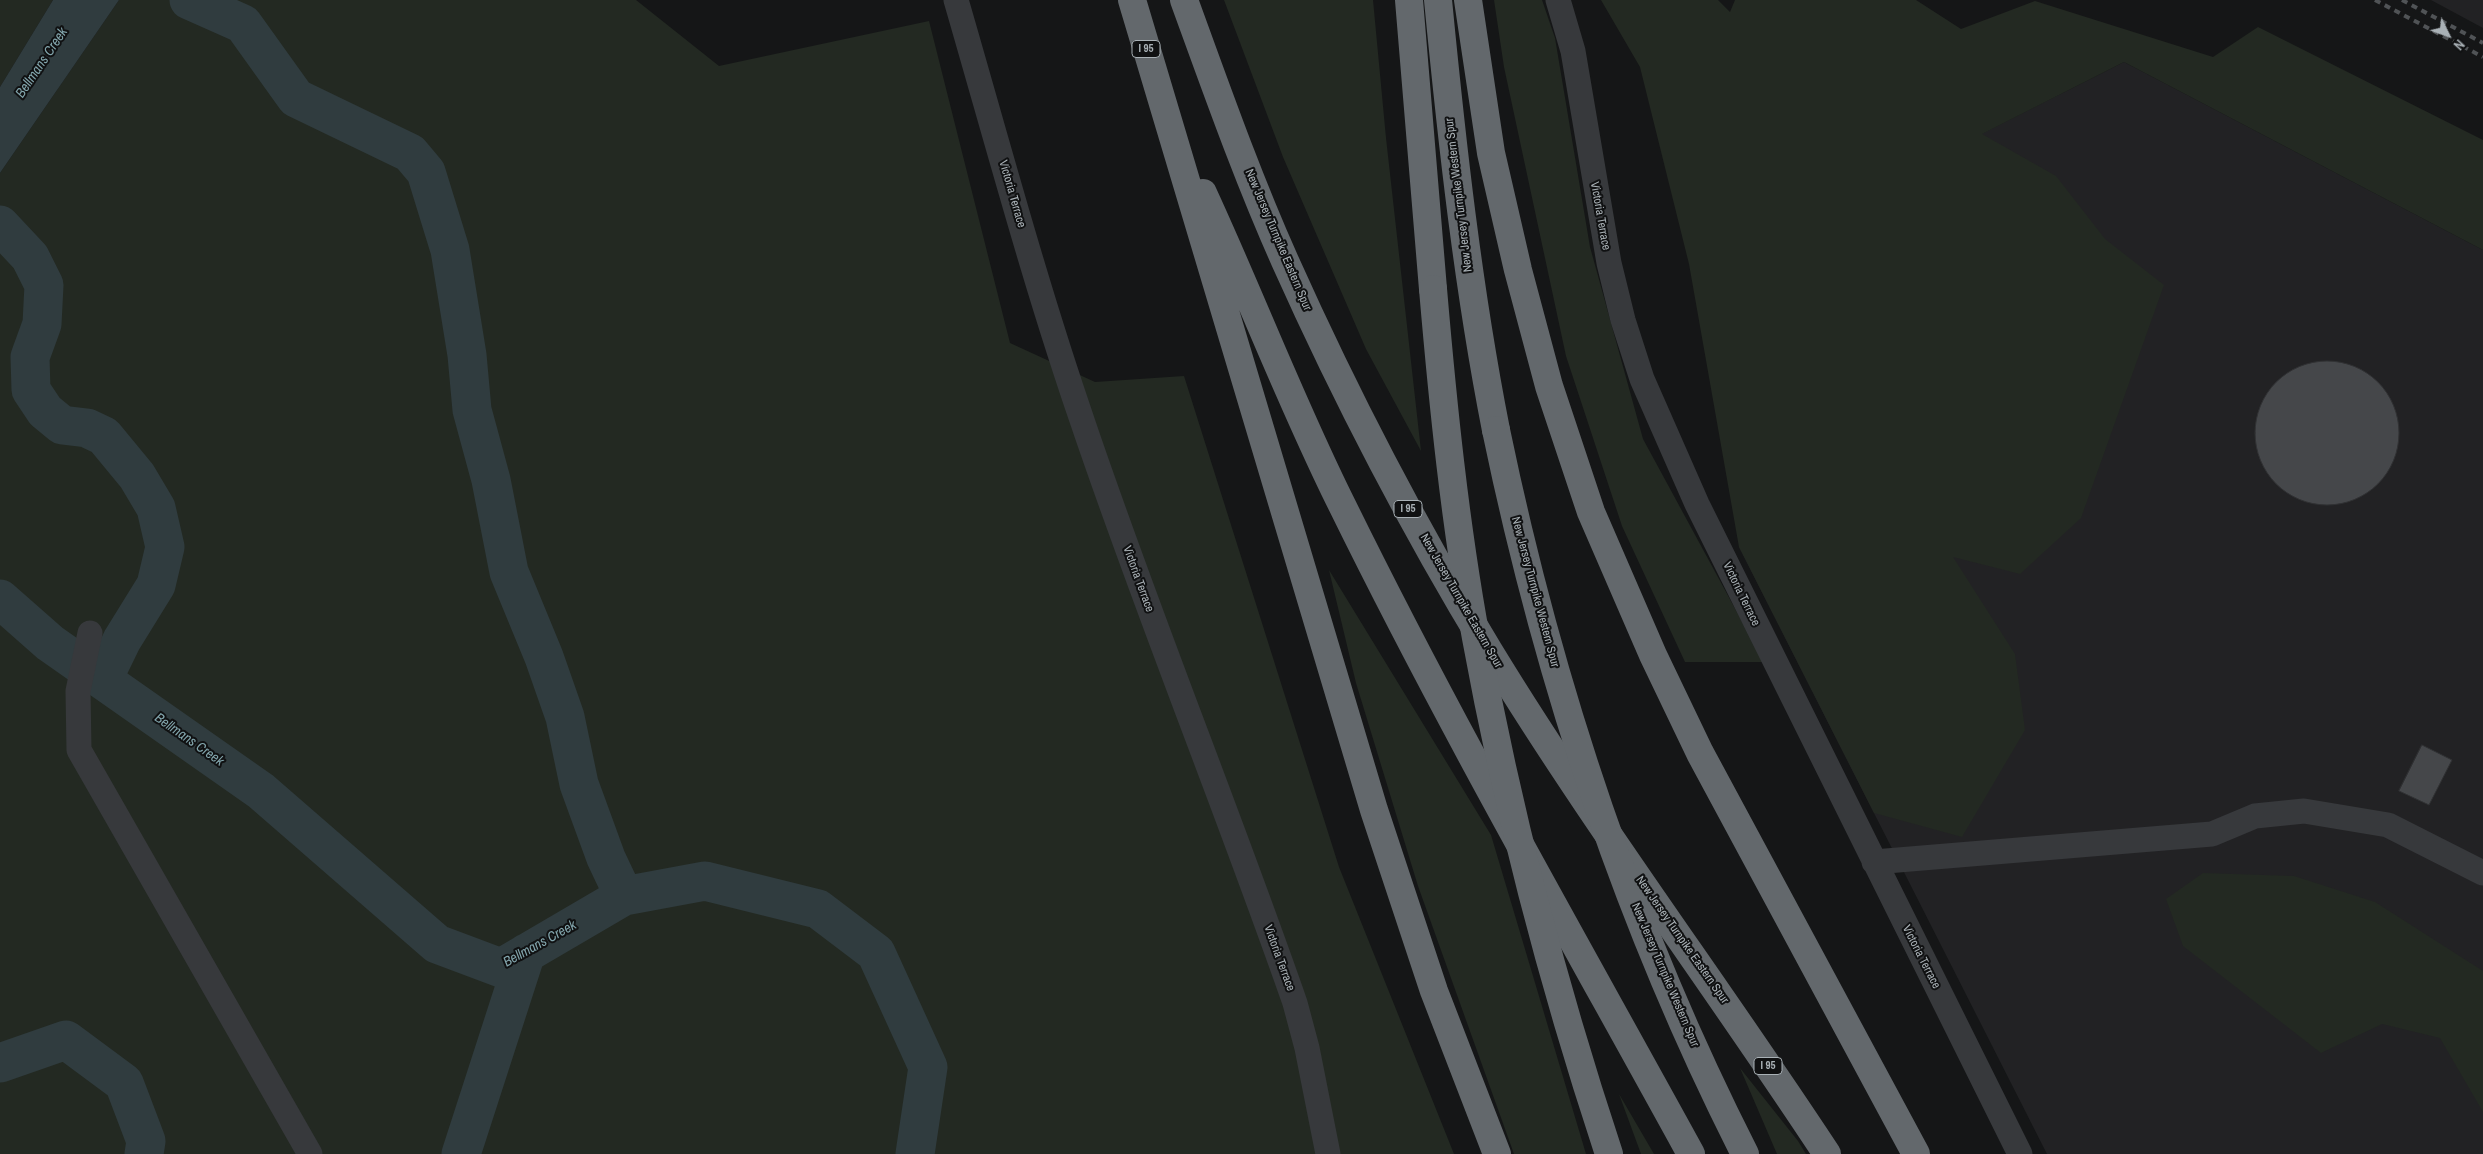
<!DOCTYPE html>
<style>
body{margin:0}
#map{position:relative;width:2483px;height:1154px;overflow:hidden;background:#151617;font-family:"Archivo Narrow",sans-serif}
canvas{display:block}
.north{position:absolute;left:2423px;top:10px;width:50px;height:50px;-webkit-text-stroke:4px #101112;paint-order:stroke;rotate:132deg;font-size:14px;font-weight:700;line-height:20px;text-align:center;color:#a9b1b6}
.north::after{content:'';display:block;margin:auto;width:18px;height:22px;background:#a9b1b6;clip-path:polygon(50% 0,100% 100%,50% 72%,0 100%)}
</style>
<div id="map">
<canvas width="2483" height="1154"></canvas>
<div class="north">N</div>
</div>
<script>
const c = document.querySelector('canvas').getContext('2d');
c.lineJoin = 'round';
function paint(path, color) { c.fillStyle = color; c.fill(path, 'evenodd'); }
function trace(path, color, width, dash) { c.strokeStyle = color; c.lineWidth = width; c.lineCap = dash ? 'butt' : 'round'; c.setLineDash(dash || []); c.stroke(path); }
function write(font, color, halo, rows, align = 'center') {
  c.font = font + ' "Archivo Narrow",sans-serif'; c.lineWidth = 4; c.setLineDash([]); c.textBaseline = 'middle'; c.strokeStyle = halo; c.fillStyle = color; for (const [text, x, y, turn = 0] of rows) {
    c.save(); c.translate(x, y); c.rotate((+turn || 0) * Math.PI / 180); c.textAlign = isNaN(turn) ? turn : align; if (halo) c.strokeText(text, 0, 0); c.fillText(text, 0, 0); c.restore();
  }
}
paint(new Path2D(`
 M2431,0h52v28z
 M2124,62l359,188v904h-436l-308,-607 242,-413z`), '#222224');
paint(new Path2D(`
 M0,0h53l-53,87z
 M119,0h517l83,66 210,-45 81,322 85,39 89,-6 155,491 115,287h-1454v-981z
 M1224,0h149l13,138 35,313 -55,-102 -83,-192z
 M1494,0h48l13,38 35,209 53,192 121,223h-79l-63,-136 -56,-170 -62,-289z
 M1601,0h117l12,12 5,-12h181l45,29 74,-28 178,56 45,-30 225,113v110l-359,-188 -142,72 74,42 49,63 59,46 -83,233 -61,56 -67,-17 62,97 10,76 -63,107 -88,-24 -135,-266 -50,-283 -49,-197z
 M1329,570l162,265 95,319h-72l-96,-268 -62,-203z
 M2203,873l91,3 81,26 108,69v141l-43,-74 -58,-14 -61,29 -138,-107 -17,-47z
 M1740,1068l58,73 8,13h-29z
 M1619,1094l35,60h-13z`), '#232922');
paint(new Path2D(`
 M53,0h66l-119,173v-86z`), '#303c3f');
trace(new Path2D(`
 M189,0l54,24 53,74 114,55 16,19 24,78 17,105 5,55 19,70 18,92 35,85 21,60 14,67 27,74 18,38
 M0,225l30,32 14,28 -2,39 -12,33 1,33 14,21 17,14 25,3 17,8 33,40 19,32 9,39 -9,38 -34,55 -19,39
 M0,599l50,44 211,148 176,153 64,24 123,-72 81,-15 113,28 58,44 52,114 -13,87
 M0,1063l66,-23 58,43 22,58 -2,13
 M461,1154l65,-201`), '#303c3f', 39);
const building = new Path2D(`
 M2255 433a72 72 0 1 1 144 0a72 72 0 1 1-144 0Z
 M2422,745l30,15 -23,45 -30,-14z`);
paint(building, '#45474a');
trace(building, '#303133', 1);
trace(new Path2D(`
 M956,0c41,141 79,284 127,423 66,195 144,385 212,580l12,45 21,106
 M1558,0l15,51 36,212 14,57 19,59 55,125 323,650
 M90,633l-12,58 1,59 231,404
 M1874,862l338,-28 43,-18 49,-5 84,14 95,48`), '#37393c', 25);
trace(new Path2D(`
 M1132,0l242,810 60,181 63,163
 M1184,0c32,88 63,176 101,261 60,134 128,265 204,390 105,172 227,334 338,503
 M1409,0l24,289
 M1438,0c14,144 30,288 58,430
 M1468,0l23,153 27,117 31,116 42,126 62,143 47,98 216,401
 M1203,193c48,104 88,210 139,312 108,220 231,434 349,649`), '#63686c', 28);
trace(new Path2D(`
 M2375,0l108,57
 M2402,0l81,43`), '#505356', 4, [6, 5]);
trace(new Path2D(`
 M1433,289c10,117 22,234 43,349 32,175 77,347 133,516
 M1496,430c52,251 133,496 249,724`), '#63686c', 28);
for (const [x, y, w] of [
 [1146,49,28],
 [1408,509,28],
 [1768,1066,28]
]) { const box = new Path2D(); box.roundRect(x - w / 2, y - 8.5, w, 17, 4); c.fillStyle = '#101112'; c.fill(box); trace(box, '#a9b1b6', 1); }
write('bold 11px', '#a9b1b6', null, [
 ["I 95",1146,49],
 ["I 95",1408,509],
 ["I 95",1768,1066]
]);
write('12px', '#a9b1b6', '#101112', [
 ["Victoria Terrace",1012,194,74],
 ["New Jersey Turnpike Western Spur",1459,195,-97],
 ["Victoria Terrace",1600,216,80],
 ["New Jersey Turnpike Eastern Spur",1278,240,67],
 ["Victoria Terrace",1138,579,70],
 ["New Jersey Turnpike Western Spur",1535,592,75],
 ["Victoria Terrace",1741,594,64],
 ["New Jersey Turnpike Eastern Spur",1461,601,60],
 ["New Jersey Turnpike Eastern Spur",1682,940,55],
 ["Victoria Terrace",1921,957,63],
 ["Victoria Terrace",1279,958,70],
 ["New Jersey Turnpike Western Spur",1665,975,67]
]);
write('italic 14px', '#83a6ad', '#101112', [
 ["Bellmans Creek",42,63,-56],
 ["Bellmans Creek",189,740,35],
 ["Bellmans Creek",540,944,-29]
]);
</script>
